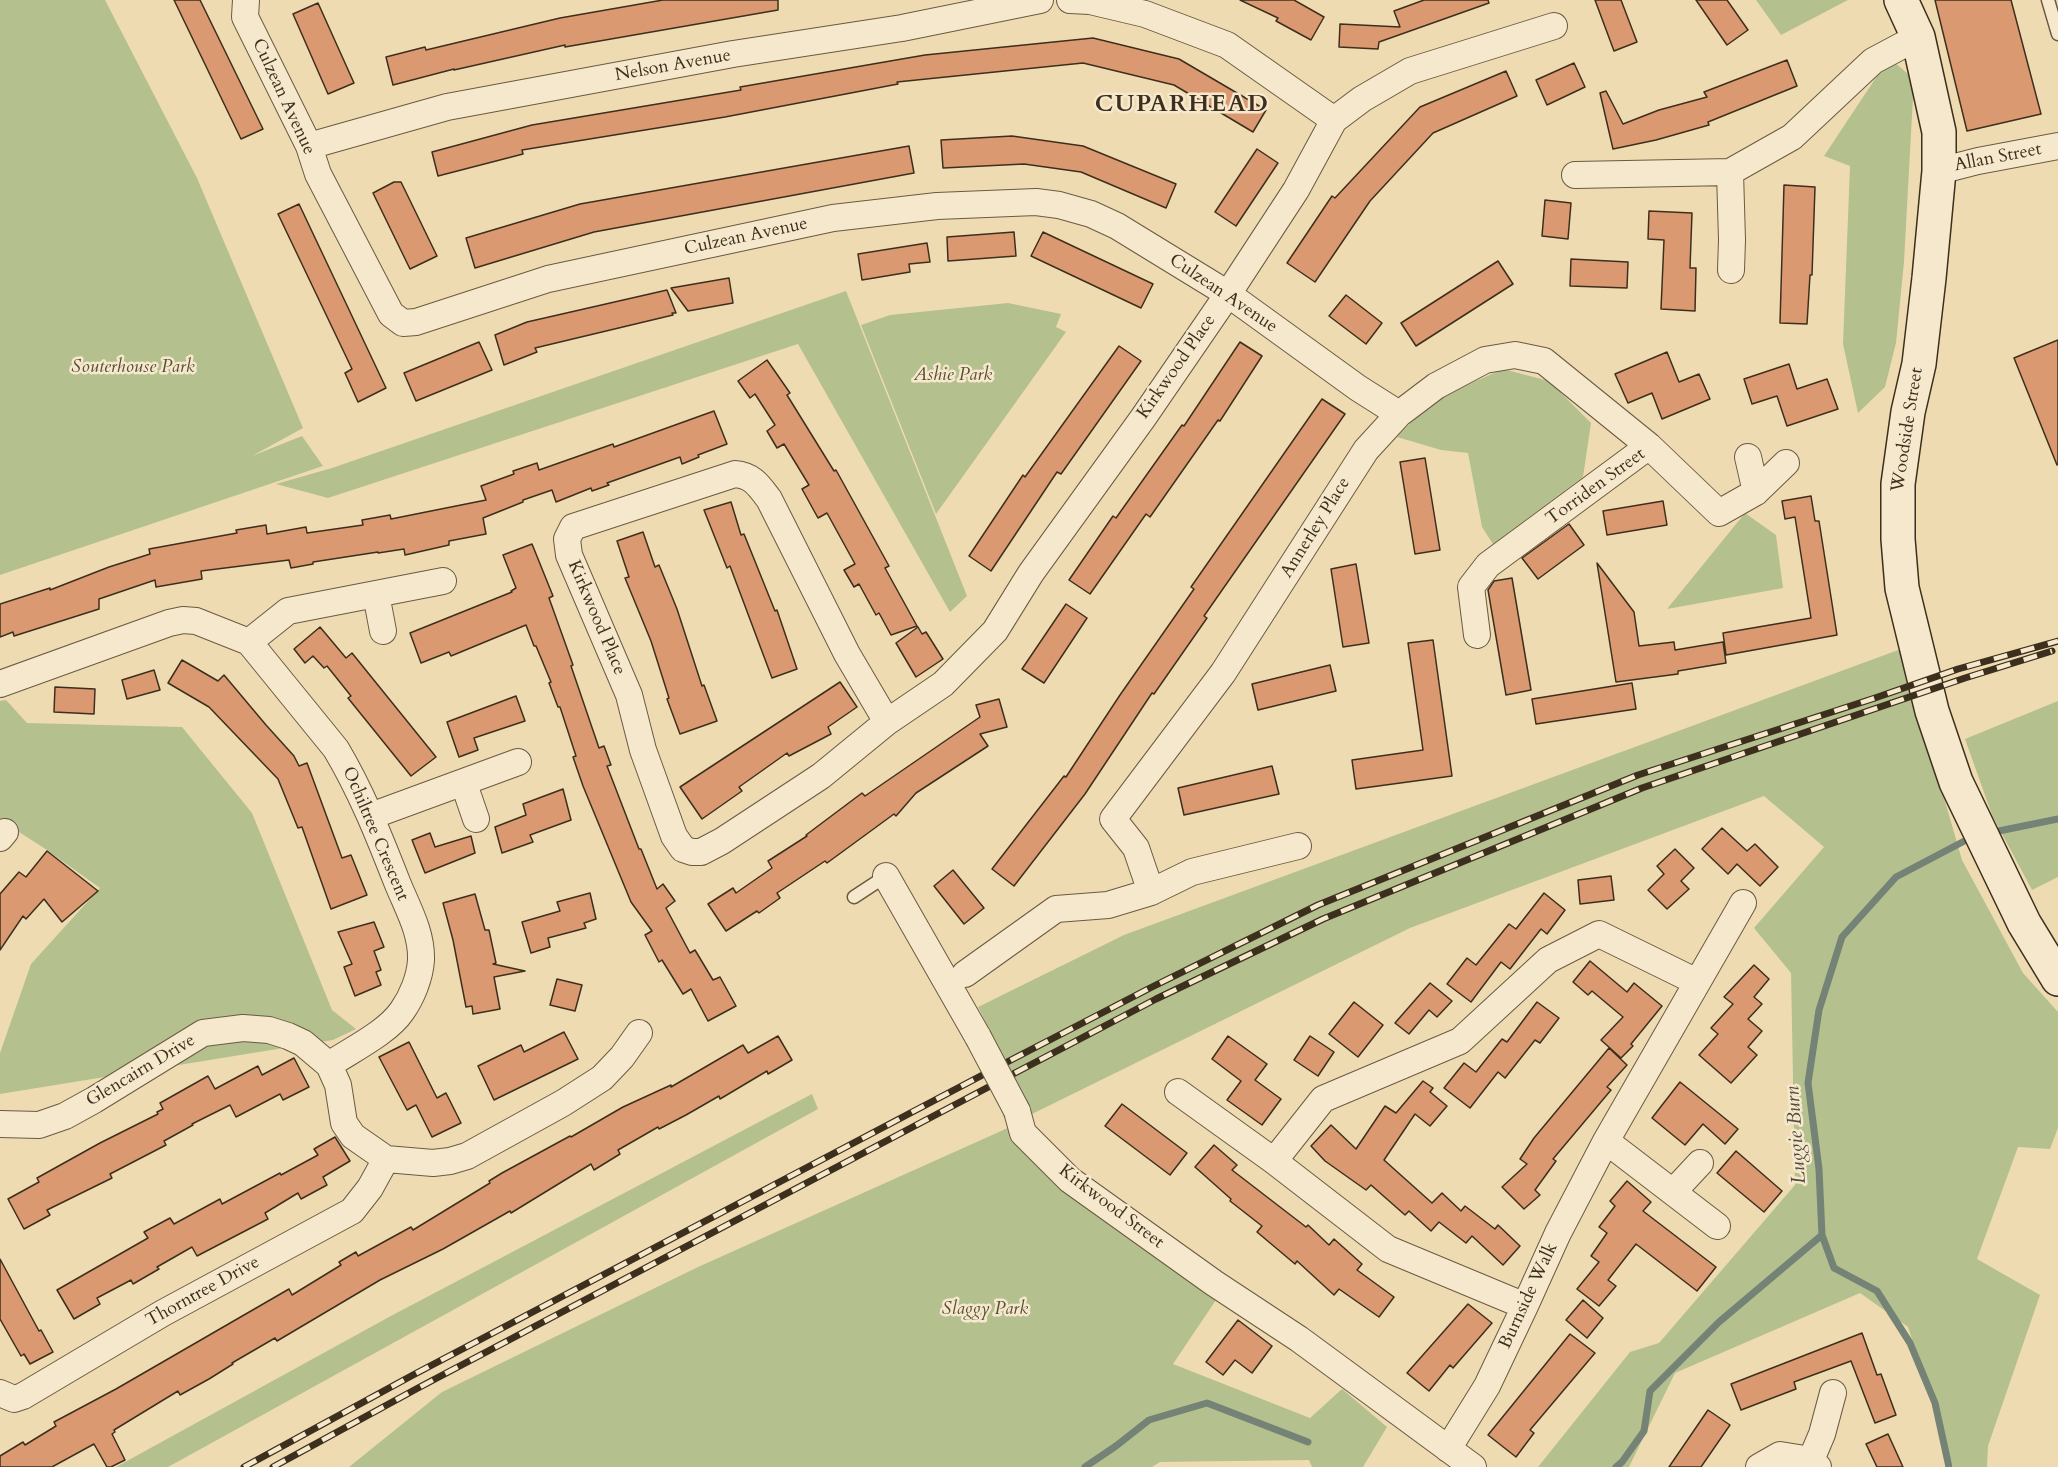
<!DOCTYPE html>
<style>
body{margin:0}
canvas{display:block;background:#efdbb1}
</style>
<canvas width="2058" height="1467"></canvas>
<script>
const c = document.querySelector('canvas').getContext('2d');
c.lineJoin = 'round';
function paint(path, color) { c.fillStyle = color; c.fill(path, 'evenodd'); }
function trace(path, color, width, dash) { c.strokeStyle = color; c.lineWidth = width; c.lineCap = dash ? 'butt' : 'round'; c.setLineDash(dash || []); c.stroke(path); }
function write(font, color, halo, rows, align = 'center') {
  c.font = font + ' Cardo,serif'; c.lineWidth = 5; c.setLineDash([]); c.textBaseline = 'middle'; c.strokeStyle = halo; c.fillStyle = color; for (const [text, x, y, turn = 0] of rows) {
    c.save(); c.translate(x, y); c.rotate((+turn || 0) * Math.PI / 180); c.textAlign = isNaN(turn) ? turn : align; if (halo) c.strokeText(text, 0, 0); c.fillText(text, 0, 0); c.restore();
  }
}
paint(new Path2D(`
 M0,0h105l92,178 106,250 -51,28 50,-20 21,30 -323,109z
 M1756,0h92l-67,35z
 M1894,62l20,17 -10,183 -8,81 -11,44 -27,26 -15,-69 7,-178 -26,-10 53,-80z
 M846,291l121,305 -17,16 -152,-268 -470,154 -52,-14 56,-16z
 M1008,303l53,11 -5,13 10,5 -130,182 -75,-189 29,-10z
 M1503,369l46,12 42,42 -8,54 -90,67 -11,-17 -14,-74 -27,-3 -44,-13 36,-37z
 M1745,513l31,22 7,53 -116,21z
 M1901,649l61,211 61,113 35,39v116l-8,21 -32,-2 -41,112 63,36 -52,151 -1,21h-34l-45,-140 -48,-34 -185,80 -46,94h-91l92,-115 29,-9 136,-158 -4,-212 -37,-45 70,-81 -60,-51 -354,132 -378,186 -54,-107 146,-72z
 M6,700l21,23 155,4 70,86 80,197 24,19 -23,11 -333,54v-41l31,-89 69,-76 -56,-40 -44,-28v-119z
 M2058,701v176l-26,13 -40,-75 -27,-76z
 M812,1094l6,15 -650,358h-52l273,-150z
 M1010,1127l208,170 -45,67 137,54 32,-29 45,38 -24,40h-51l-3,-7 -149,2 -8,5h-803l93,-75 256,-125z`), '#b4c18f');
trace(new Path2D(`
 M1989,833l69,-14
 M1822,1235l12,33 43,23 33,52 25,60 14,64
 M1085,1467l31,-21 33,-26 58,-17 101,39
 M1616,1467l6,-5 22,-31 6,-40 69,-69 103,-87 -3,-66 -11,-86 11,-73 23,-73 54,-60 76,-40`), '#758276', 7);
const building = new Path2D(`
 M174,0h26l63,129 -22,10z
 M663,0h115v10l-213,37v-2l-111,25v-1l-61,16 -7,-28 39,-10 1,3 134,-32z
 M1240,0h54l30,17 -13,23 -35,-19 2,-3z
 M1424,0h64l1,3 -110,39 -1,7 -39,-2 1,-23 60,3 -6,-16z
 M1595,0h26l16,42 -23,9z
 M1696,0h31l21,30 -21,15z
 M1935,0h76l30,114 -74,17z
 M318,3l36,80 -26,11 -35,-80z
 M1093,38l86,21 87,51 -13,22 -79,-47 -91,-22 -186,19 1,2 -173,33 -203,33 1,4 -85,22 -6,-24 100,-27 209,-35 -1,-3 185,-32z
 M1787,60l10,26 -89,36 1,3 -53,15 -43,9 -13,-56 6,-2 17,33 36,-14 48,-13 -3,-5z
 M1574,63l11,24 -38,18 -11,-25z
 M1506,71l11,25 -84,37 -63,68 -55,81 -28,-19 45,-67 3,2 85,-91z
 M1012,136l71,10 93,38 -10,24 -85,-36 -57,-8 -81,4 -2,-28z
 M909,146l5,27 -320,59 -119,36 -9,-30 114,-34z
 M1257,149l21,14 -42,63 -21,-14z
 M394,182h7l36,74 -27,13 -37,-76z
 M1784,185l31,2 -3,88h-2l-3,49 -27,-1z
 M1545,200l26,3 -3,36 -26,-3z
 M299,204l87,184 -28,14 -13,-29 7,-4 -74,-155z
 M1649,211l43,2 -2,55h6l-1,43 -34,-2 3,-69 -16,-1z
 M1014,232l2,24 -68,5 -1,-24z
 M1043,232l110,52 -12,24 -110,-52z
 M927,243l3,19 -21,2 1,8 -48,8 -4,-26z
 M1571,259l57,3 -1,26 -57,-2z
 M1498,261l15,23 -97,62 -15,-23z
 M729,278l4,25 -45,8 -17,-23z
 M667,290l9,23h-4l1,2 -138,33 2,4 -33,13 -9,-30 32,-13z
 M1346,295l36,28 -16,21 -37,-28z
 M2058,340v124l-1,1 -43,-107z
 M479,342l13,28 -76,31 -12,-28z
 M1240,342l22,14 -42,65 -2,-1 -68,97 -4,-3 -56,80 -21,-14 44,-64 3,2 66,-93 2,1z
 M1119,346l22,15 -80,113 -4,-2 -66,99 -22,-15 54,-81 2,2z
 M1667,352l12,30 20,-8 11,25 -48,20 -10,-26 -24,10 -13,-29z
 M767,360l23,33 -3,2 47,76 2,-1 53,96 -4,2 32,58 -26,9 -12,-22 -3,2 -17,-31 -5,3 -10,-17 11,-6 -28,-51 -9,5 -16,-29 7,-4 -25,-41 -7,4 -10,-17 8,-6 -20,-31 -5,4 -12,-17z
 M1789,364l8,25 30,-10 11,30 -51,17 -10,-30 -25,8 -8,-25z
 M1322,399l23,15 -141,202 3,2 -53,76 -2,-1 -67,101 -71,92 -22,-17 72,-93 2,1 54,-82 74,-106 -3,-2z
 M714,411l13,33 -29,11 1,2 -17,7 -2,-7 -73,26 2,2 -17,6 -1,-3 -35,14 -4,-12 -29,10v2l-40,16 3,16 -37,7v4l-44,10 -1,-6 -26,4v-1l-65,10v2l-22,4 -2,-8 -88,11 1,8 -46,8 -1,-7 -56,19v10l-85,27 -1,-4 -13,5v-33l50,-16v2l59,-23 41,-13 -1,-5 88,-16 -1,-3 30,-5 1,9 39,-7 1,6 56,-8 -1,-5 28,-5 1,4 95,-19 -5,-14 33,-12 -1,-3 24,-8 2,7 74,-26 1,3z
 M1425,458l15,92 -25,4 -15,-92z
 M1811,496l4,25h4l18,114 -111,20 -3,-22 88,-15 -16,-101 -10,2 -3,-18z
 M1663,501l4,24 -60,10 -4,-24z
 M731,502l10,33 3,-1 31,77 2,-1 20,59 -25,9 -42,-112 -3,2 -23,-58z
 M1569,524l15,21 -46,34 -16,-21z
 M643,532l12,35 4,-2 18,44 25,77 2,-1 13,36 -37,13 -13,-35 2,-1 -18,-57 -26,-63 4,-1 -12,-36z
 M532,544l21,52 -4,2 24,67 -2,1 28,82 5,-2 7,19 -4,1 32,83h2l16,40 6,-5 12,17 -9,7 24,45 5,-3 18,30 7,-3 16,29 -28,15 -17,-32 -8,5 -21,-34 -3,2 -14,-27 7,-4 -21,-29 -48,-116 -10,-29 3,-1 -16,-49h-2l-9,-24 2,-1 -15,-36h-2l-8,-21 -75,31 -2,-4 -28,11 -11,-30 102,-41 -1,-1 5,-3 -13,-33z
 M1597,563l37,49 5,34 35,-4 1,8 48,-8 3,21 -48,8v3l-62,8z
 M1356,564l13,79 -26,4 -12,-78z
 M1512,578l19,112 -25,5 -18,-105 6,-9z
 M1066,604l21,14 -43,65 -22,-14z
 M320,627l26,31 6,-5 84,104 -25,19 -63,-78 3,-2 -24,-30 -3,2 -11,-12 -8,7 -11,-14z
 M918,627l4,7 4,-2 17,27 -27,18 -20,-34z
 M1433,640l19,136 -96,13 -4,-29 71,-10 -15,-107z
 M182,660l36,21 6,-6 42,50 28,31 5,10 8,-3 35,95 9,-3 16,40 -36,14 -29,-82 -4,1 -20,-49 -69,-72 -41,-24z
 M1330,665l6,26 -78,19 -6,-26z
 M154,670l6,20 -33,9 -5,-19z
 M840,682l17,25 -29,20 3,7 -42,22 -2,-3 -48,34 3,4 -40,28 -22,-32z
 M1632,683l4,26 -100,15 -4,-25z
 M55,687l40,2 -1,25 -40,-2z
 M516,696l9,25 -51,17 4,12 -19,7 -12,-35z
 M999,699l8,28 -27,7 8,12 -72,47 -20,23 -2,-2 -67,49 -2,-2 -48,32 3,5 -21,15 -2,-2 -31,20 -18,-27 25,-16 3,5 36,-25 -4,-7 39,-25 -1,-1 56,-42 3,3 115,-79 -4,-12z
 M1272,766l7,28 -95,21 -6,-27z
 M563,789l8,31 -41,15 3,7 -31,11 -7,-26 31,-12 -3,-11z
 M1722,828l25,23 8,-7 23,23 -18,19 -23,-22 -9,10 -26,-25z
 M430,833l5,14 36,-11 4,17 -50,20 -13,-33z
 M1675,849l19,19 -13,13 8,8 -22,20 -19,-19 16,-16 -7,-8z
 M47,851l51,40 -36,31 -18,-23 -18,20 -3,-3 -23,34v-56l19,-22 7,5z
 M953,870l31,38 -20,16 -30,-38z
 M1611,876l3,24 -34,4 -2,-24z
 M590,893l6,26 -12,4 2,5 -38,10 2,9 -19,6 -9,-31 38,-11 -3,-9z
 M1544,893l21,17 -18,24 -6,-5 -31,40 -9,-7 -30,40 -24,-18 20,-26 9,7 33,-41 7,5z
 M475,894l10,36h4l7,33 -3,1 32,7 -31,6 6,32 -27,5 -1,-8 -6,1 -13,-67 -10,-37z
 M374,922l10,25 -10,4 7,19 -5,2 5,13 -26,11 -11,-29 8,-3 -14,-32z
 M1590,961l37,31 7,-9 28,23 -31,38 2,2 -12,12 -20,-18 22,-23 -31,-26 -4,4 -15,-13z
 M1754,965l15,14 -15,18 8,7 -14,15 14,12 -14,16 9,8 -26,28 -32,-28 19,-21 -7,-6 22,-24 -9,-7z
 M557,979l25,6 -7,26 -25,-6z
 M1430,983l22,18 -15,16 -8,-7 -20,24 -14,-11z
 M1354,1002l29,23 -25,32 -29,-23z
 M1537,1002l22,16 -19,25 -5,-3 -30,38 -7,-6 -28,36 -26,-20 20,-25 12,9 26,-33 5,3z
 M564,1032l14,27 -84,41 -16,-34 43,-21 3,7z
 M778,1036l14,24 -24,14 -1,-3 -47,28 -1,-3 -33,19 -27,14 -1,-2 -40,23 2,4 -26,16 -3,-6 -80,49 -1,-2 -67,38 -63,31 -103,61 -2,-3 -43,25 1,1 -24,15 -29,16 -2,-4 -64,39 1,2 -3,2 13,26 -14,7h-4l-13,-23 -42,23h-52v-11l23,-14 2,3 31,-19 -2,-4 62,-33 173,-100 3,6 49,-30 -2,-3 17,-10 2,4 53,-29 2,3 77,-47 -1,-2 13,-8 68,-37 1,1 52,-30 48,-22v2l72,-42 5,8z
 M1228,1036l39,28 -12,16 26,19 -19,26 -35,-25 14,-19 -29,-22z
 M1310,1036l24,16 -16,24 -24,-16z
 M409,1042l28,56 9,-5 15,30 -29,14 -16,-32 -9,5 -28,-53z
 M1609,1048l18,17 -20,22 4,3 -58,69 3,2 -21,29 5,5 -16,14 -22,-22 25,-23 -7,-5 14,-21z
 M294,1058l15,29 -26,13 -3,-6 -44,23 -6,-12 -38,19 1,1 -29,16 2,4 -56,29 2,4 -65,32 3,5 -26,14 -16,-30 31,-17 -2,-4 63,-35 58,-29 -1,-2 6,-3 -3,-6 48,-27 7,13 43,-23 4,9z
 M1423,1081l10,7 -3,4 17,14 -17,20 -15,-12 -31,46 48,43 10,-10 19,18 4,-5 30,23 3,-4 22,21 -17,19 -31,-29 -6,7 -27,-21 -8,9 -22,-20 -4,4 -34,-30 -5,5 -41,-29 -14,-15 20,-21 25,24 29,-43 11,7z
 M1680,1082l58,47 -13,15 -22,-20 -18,21 -33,-27z
 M1122,1104l65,49 -17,22 -65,-49z
 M335,1137l15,24 -27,16 4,8 -26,14 -3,-6 -33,20 3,6 -71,37 -5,-9 -35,20 2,2 -26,15 -2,-4 -34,18 3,6 -26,15 -17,-29 91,-52 -4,-6 26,-14 4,6 46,-25 2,5 58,-31 1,2 37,-20 -4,-6z
 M1214,1145l23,20 -5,5 74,57 2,-2 21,20 5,-6 28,25 -5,6 37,27 -15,20 -40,-28 -5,6 -37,-34 -2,3 -38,-32 5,-6 -32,-25 1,-2 -36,-32z
 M1736,1151l46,40 -18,21 -47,-39z
 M1627,1181l24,21 -8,9 73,56 -19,24 -61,-47 -28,36 8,6 -17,20 -22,-17 22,-27 -8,-6 16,-23 -8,-6 16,-21 -5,-5z
 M0,1259l39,72 2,-1 12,22 -23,12 -6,-10 -3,2 -21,-37z
 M1583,1300l20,18 -16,20 -21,-18z
 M1468,1304l24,19 -39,45 -3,-3 -21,26 -22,-18z
 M1238,1320l34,26 -20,27 -17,-13 -12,15 -17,-13z
 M1862,1333l15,42 4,-1 15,41 -21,8 -24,-62 -57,21 2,7 -55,21 -10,-26z
 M1570,1334l25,19 -65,77 4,3 -18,24 -28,-22z
 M1708,1410l22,15 -29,42h-32z
 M1888,1434l15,33h-26l-11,-23z`);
paint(building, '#db9972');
trace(building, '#3d2f1d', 1.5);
const lane = new Path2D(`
 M2048,0l10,34
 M854,897l32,-21`);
const street = new Path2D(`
 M246,0l-1,17 64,129 9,28 73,140 12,9 13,-1 132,-43 285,-61 104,-12 99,-4 23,3 32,9 26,12 111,68 130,94 41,26
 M1070,0l20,1 55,13 82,31 107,75
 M309,146l138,-39 286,-53 169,-26 138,-28
 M1939,171l39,-10 80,-15
 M1730,172l2,68 -1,30
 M1575,175l155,-3 62,-35 81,-76 45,-24
 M1748,457l8,35
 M376,594l7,37
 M1477,635l-6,-48 17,-22 161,-119 70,67 37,-21 30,-29
 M249,642l39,-31 155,-30
 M0,684l169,-61 14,-3 13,1 53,21 87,107c25,42 43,87 61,133 10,25 25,50 24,78 -1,17 -9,37 -19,51 -15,22 -51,39 -73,54
 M887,722l-40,-68 -78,-155c-10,-13 -17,-24 -34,-25l-162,53 -6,12 2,16 60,140 14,55 31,86 9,13 9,3h9l21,-11 99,-65 66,-54 56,-38 52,-53 36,-58 112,-155 85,-124 68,-104 38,-70 28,-21 48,-28 144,-45
 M464,784l12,35
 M371,816l147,-54
 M0,838l5,-6
 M886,876l92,161
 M1151,892l-15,-44 -23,-29 110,-146 143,-223 33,-36 37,-28 49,-26 30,-5 29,6 105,85
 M965,974l91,-65 52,-4 43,-13 41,-20 106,-26
 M1178,1092l96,69
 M1017,1111l6,22 47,47 144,103 85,56 174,128
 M0,1124l39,1 26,-9 29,-16 109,-67 40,-5 26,2 19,6 15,7 26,22 9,20 6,38 9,13 33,23 47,4 17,-2 17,-5 96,-53 39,-25 20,-21 17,-24
 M1606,1141l111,85
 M1673,1192l27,-29
 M1525,1306l-137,-57 -114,-88 49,-62 137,-58 88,-81 51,-26 98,48
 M0,1393l14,6 9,-3 140,-83 189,-102 18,-23 16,-29
 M1448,1449l39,-63 38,-80 33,-73 48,-92 137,-238
 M1811,1460l11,-26 11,-41
 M1759,1467l21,-12 31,5 7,7`);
const secondary = new Path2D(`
 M1901,0l17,37 21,95v39l-10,107 -10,86 -11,48 -10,72v55l4,49 30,123 24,71 68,141 34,56`);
trace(lane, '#6a5a42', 15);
trace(street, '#6a5a42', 28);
trace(secondary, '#3d2f1d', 36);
trace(lane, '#f5e8cc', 12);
trace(street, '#f5e8cc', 26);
trace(secondary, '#f5e8cc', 33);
const rail = new Path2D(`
 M244,1467l169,-92 598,-315 141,-73 166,-82 320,-130 237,-77 83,-29 100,-28
 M273,1467l145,-79 597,-315 141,-74 167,-80 319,-131 323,-110 87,-27`);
trace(rail, '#3d2f1d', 7);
trace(rail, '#f5e8cc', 4.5, [14]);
const streetBridge = new Path2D(`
 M978,1037l39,74`);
trace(streetBridge, '#6a5a42', 28, []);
trace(streetBridge, '#f5e8cc', 26);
write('18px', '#3d2f1d', '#f5e8cc', [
 ["Nelson Avenue",673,66,-10],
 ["Culzean Avenue",283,97,65],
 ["Allan Street",1998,158,-11],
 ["Culzean Avenue",746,237,-12],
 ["Culzean Avenue",1223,294,34],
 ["Kirkwood Place",1177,367,-55],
 ["Woodside Street",1908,430,-81],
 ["Torriden Street",1596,487,-36],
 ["Annerley Place",1316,528,-58],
 ["Kirkwood Place",596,618,67],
 ["Ochiltree Crescent",375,834,67],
 ["Glencairn Drive",141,1071,-31],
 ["Kirkwood Street",1111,1207,37],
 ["Thorntree Drive",203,1292,-29],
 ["Burnside Walk",1529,1296,-65]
]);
write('italic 18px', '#554c34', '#f5e8cc', [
 ["Souterhouse Park",133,368],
 ["Ashie Park",953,376],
 ["Slaggy Park",985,1310]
]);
write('italic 20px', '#504b3b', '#f5e8cc', [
 ["Luggie Burn",1797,1135,-94]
]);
c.letterSpacing = '1.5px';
write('bold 24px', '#3d2f1d', '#f5e8cc', [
 ["CUPARHEAD",1182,105]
]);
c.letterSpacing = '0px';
</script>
